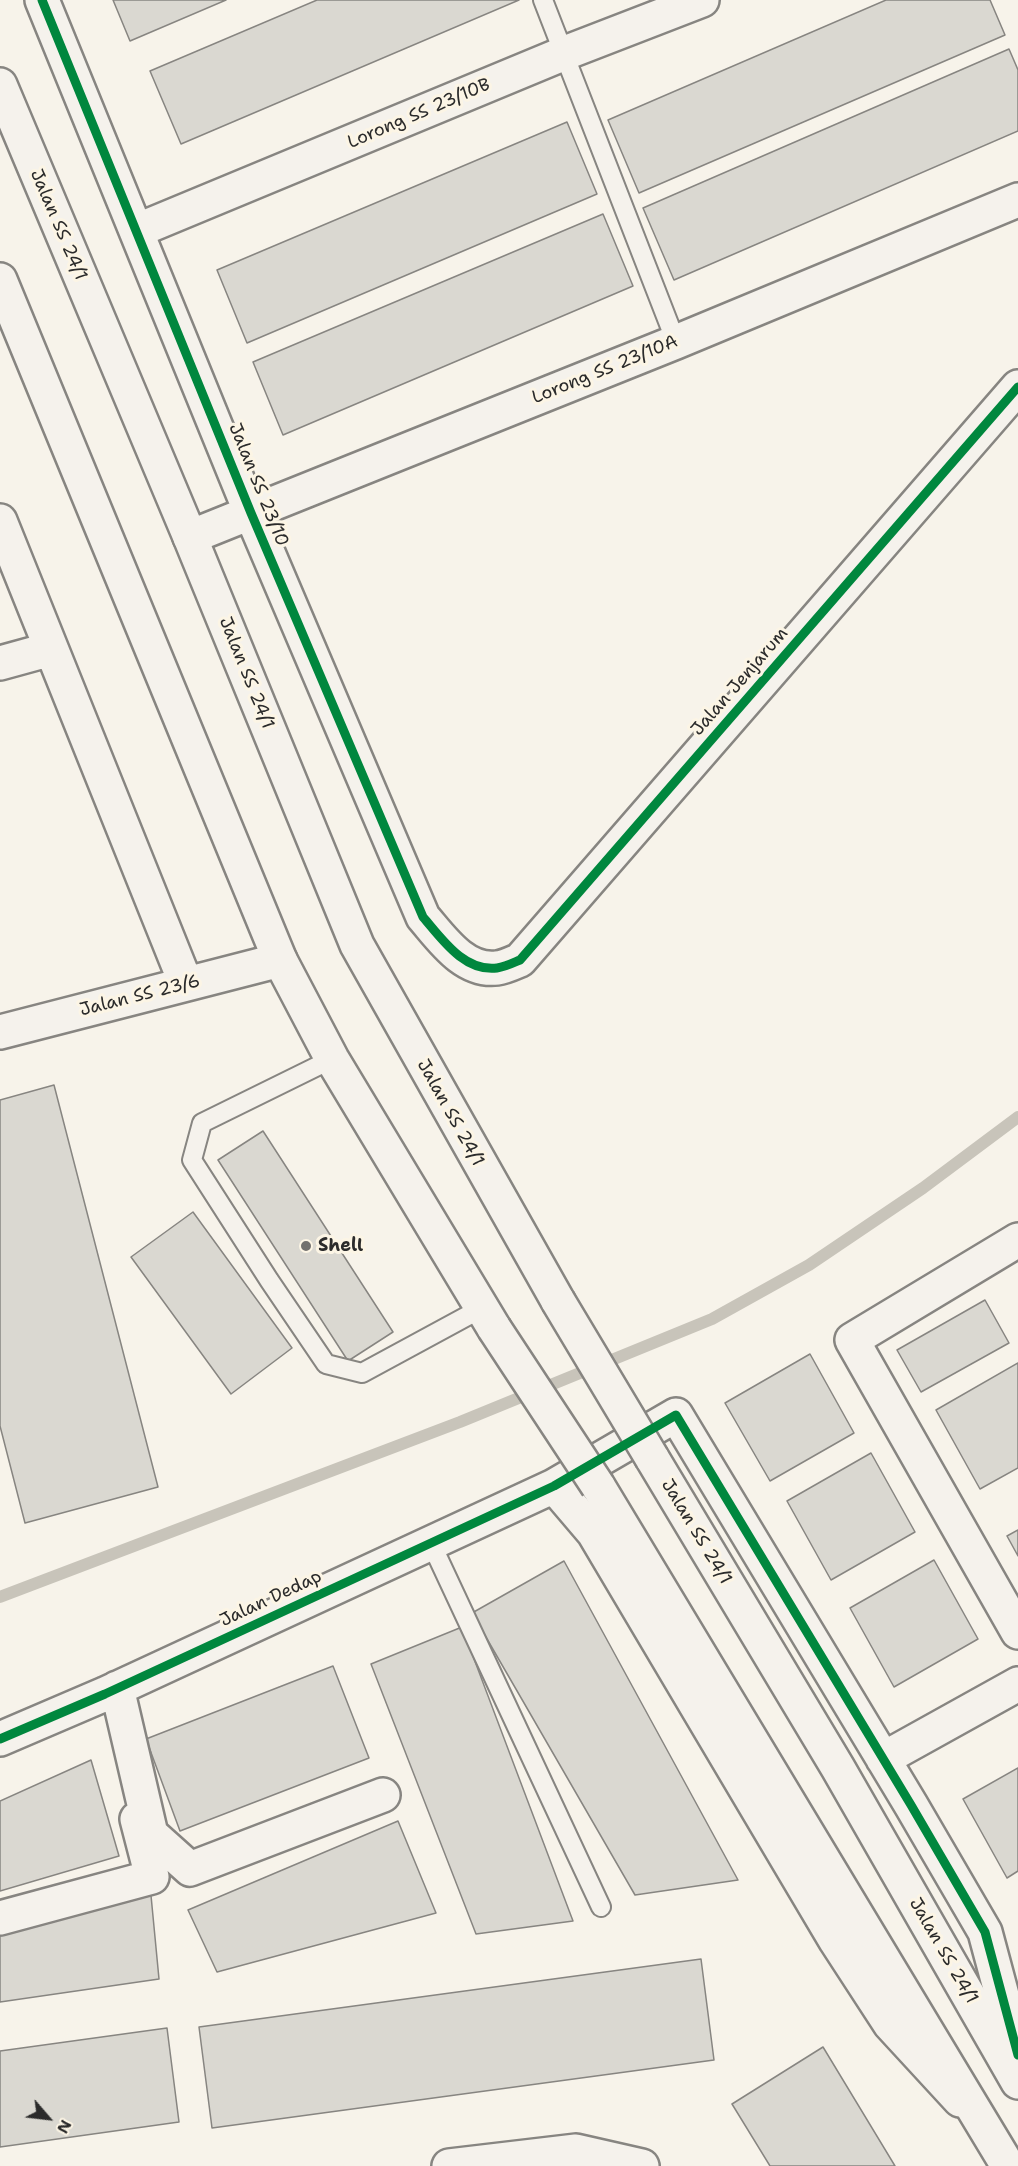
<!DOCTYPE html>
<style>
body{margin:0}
#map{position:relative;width:1018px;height:2166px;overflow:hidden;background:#f7f3ea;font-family:"Shantell Sans",sans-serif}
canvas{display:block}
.north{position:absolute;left:18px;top:2088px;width:60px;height:60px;-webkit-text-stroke:4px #fcf5e5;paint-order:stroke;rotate:118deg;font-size:16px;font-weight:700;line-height:24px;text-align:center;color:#2b2b2b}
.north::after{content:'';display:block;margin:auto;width:21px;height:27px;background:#2b2b2b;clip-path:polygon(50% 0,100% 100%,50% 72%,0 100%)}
</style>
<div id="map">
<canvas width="1018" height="2166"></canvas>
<div class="north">N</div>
</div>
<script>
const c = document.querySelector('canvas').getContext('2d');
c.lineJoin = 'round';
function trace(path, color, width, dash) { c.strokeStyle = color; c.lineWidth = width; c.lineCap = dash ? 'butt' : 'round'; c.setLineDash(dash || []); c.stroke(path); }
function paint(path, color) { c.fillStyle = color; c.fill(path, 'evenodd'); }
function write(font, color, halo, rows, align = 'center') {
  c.font = font + ' "Shantell Sans",sans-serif'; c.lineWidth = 6; c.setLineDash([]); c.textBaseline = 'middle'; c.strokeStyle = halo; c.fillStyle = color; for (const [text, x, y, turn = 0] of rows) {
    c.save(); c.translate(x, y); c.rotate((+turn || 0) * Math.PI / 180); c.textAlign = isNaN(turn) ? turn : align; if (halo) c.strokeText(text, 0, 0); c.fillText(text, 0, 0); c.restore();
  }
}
trace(new Path2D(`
 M0,1597l460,-175 252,-103 97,-54 114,-77 95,-71`), '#c8c4ba', 12);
const building = new Path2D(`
 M113,0h113l-96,41z
 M317,0h202l-338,144 -31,-73z
 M886,0h104l15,35 -366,158 -31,-73z
 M1009,49l9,21v61l-344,149 -31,-72z
 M567,122l30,72 -350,149 -30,-73z
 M603,214l30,72 -350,149 -30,-73z
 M54,1085l104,402 -133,36 -25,-97v-326z
 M263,1131l130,201 -45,29 -130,-201z
 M193,1212l99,136 -61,46 -100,-137z
 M985,1300l24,43 -88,49 -24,-42z
 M810,1354l44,79 -84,48 -45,-78z
 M1018,1363v105l-38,21 -44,-79z
 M871,1453l44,79 -84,48 -44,-79z
 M1018,1530v26l-11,-20z
 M934,1560l44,79 -84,48 -44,-79z
 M564,1561l174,319 -103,15 -163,-282z
 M462,1627l111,294 -97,13 -105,-270z
 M333,1666l36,92 -189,73 -34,-92z
 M91,1760l28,96 -119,35v-90z
 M1018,1768v103l-11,7 -44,-79z
 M398,1821l38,92 -219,59 -29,-62z
 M150,1885l9,94 -159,23v-76z
 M701,1959l13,101 -502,68 -13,-101z
 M167,2028l12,94 -179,25v-96z
 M823,2047l72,119h-125l-38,-62z`);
paint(building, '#dad8d1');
trace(building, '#878581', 1.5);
const service = new Path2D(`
 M543,0l133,342
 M332,1059l-130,64 -10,37 77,120 57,84 36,9 120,-65
 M431,1543l170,364`);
const minor = new Path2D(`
 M42,0l209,513 172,404c19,22 41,55 74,51 8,-1 16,-5 23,-8l498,-573
 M136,231l429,-178 137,-53
 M0,521l186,463
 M190,537l486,-195 342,-142
 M0,663l51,-14
 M0,1032l280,-72
 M1018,1240l-166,100 166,292
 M554,1486l40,47 242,408 54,83 70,76
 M117,1688l34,146 39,35 193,-74
 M0,1739l105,-45 449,-208 122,-71 235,390 74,127 33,123
 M883,1759l135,-75
 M0,1918l152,-41 -15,-58
 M449,2166l127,-15 66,15`);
const secondary = new Path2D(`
 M0,85l190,452 167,408 201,356
 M0,280l280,680 52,99 162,269
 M652,1458l186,310 180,314
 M598,1486l410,680`);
trace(service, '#878581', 22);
trace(minor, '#878581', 38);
trace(secondary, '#878581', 38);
trace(service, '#f5f2ec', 18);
trace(minor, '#f5f2ec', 33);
trace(secondary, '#f5f2ec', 33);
const secondaryBridge = new Path2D(`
 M558,1301l94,157
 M494,1328l104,158`);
trace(secondaryBridge, '#878581', 38, []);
trace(secondaryBridge, '#f5f2ec', 33);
trace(new Path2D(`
 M42,0l209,513 172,404c19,22 41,55 74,51 8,-1 16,-5 23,-8l498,-573
 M0,1739l105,-45 449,-208 122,-71 235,390 74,127 33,123`), '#00873e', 9);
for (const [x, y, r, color] of [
 [306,1246,6,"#72716e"]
]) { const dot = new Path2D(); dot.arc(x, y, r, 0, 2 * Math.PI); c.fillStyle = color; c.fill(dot); trace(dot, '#fcf5e5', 2); }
write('18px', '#2b2b2b', '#fcf5e5', [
 ["Lorong SS 23/10B",419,114,-23],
 ["Jalan SS 24/1",58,225,67],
 ["Lorong SS 23/10A",605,370,-22],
 ["Jalan SS 23/10",258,485,68],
 ["Jalan SS 24/1",246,673,68],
 ["Jalan Jenjarum",740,682,-49],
 ["Jalan SS 23/6",140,996,-14],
 ["Jalan SS 24/1",450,1113,61],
 ["Jalan SS 24/1",696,1532,59],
 ["Jalan Dedap",271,1599,-25],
 ["Jalan SS 24/1",943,1951,60]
]);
write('bold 18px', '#2b2b2b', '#fcf5e5', [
 ["Shell",318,1246]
], 'left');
</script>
